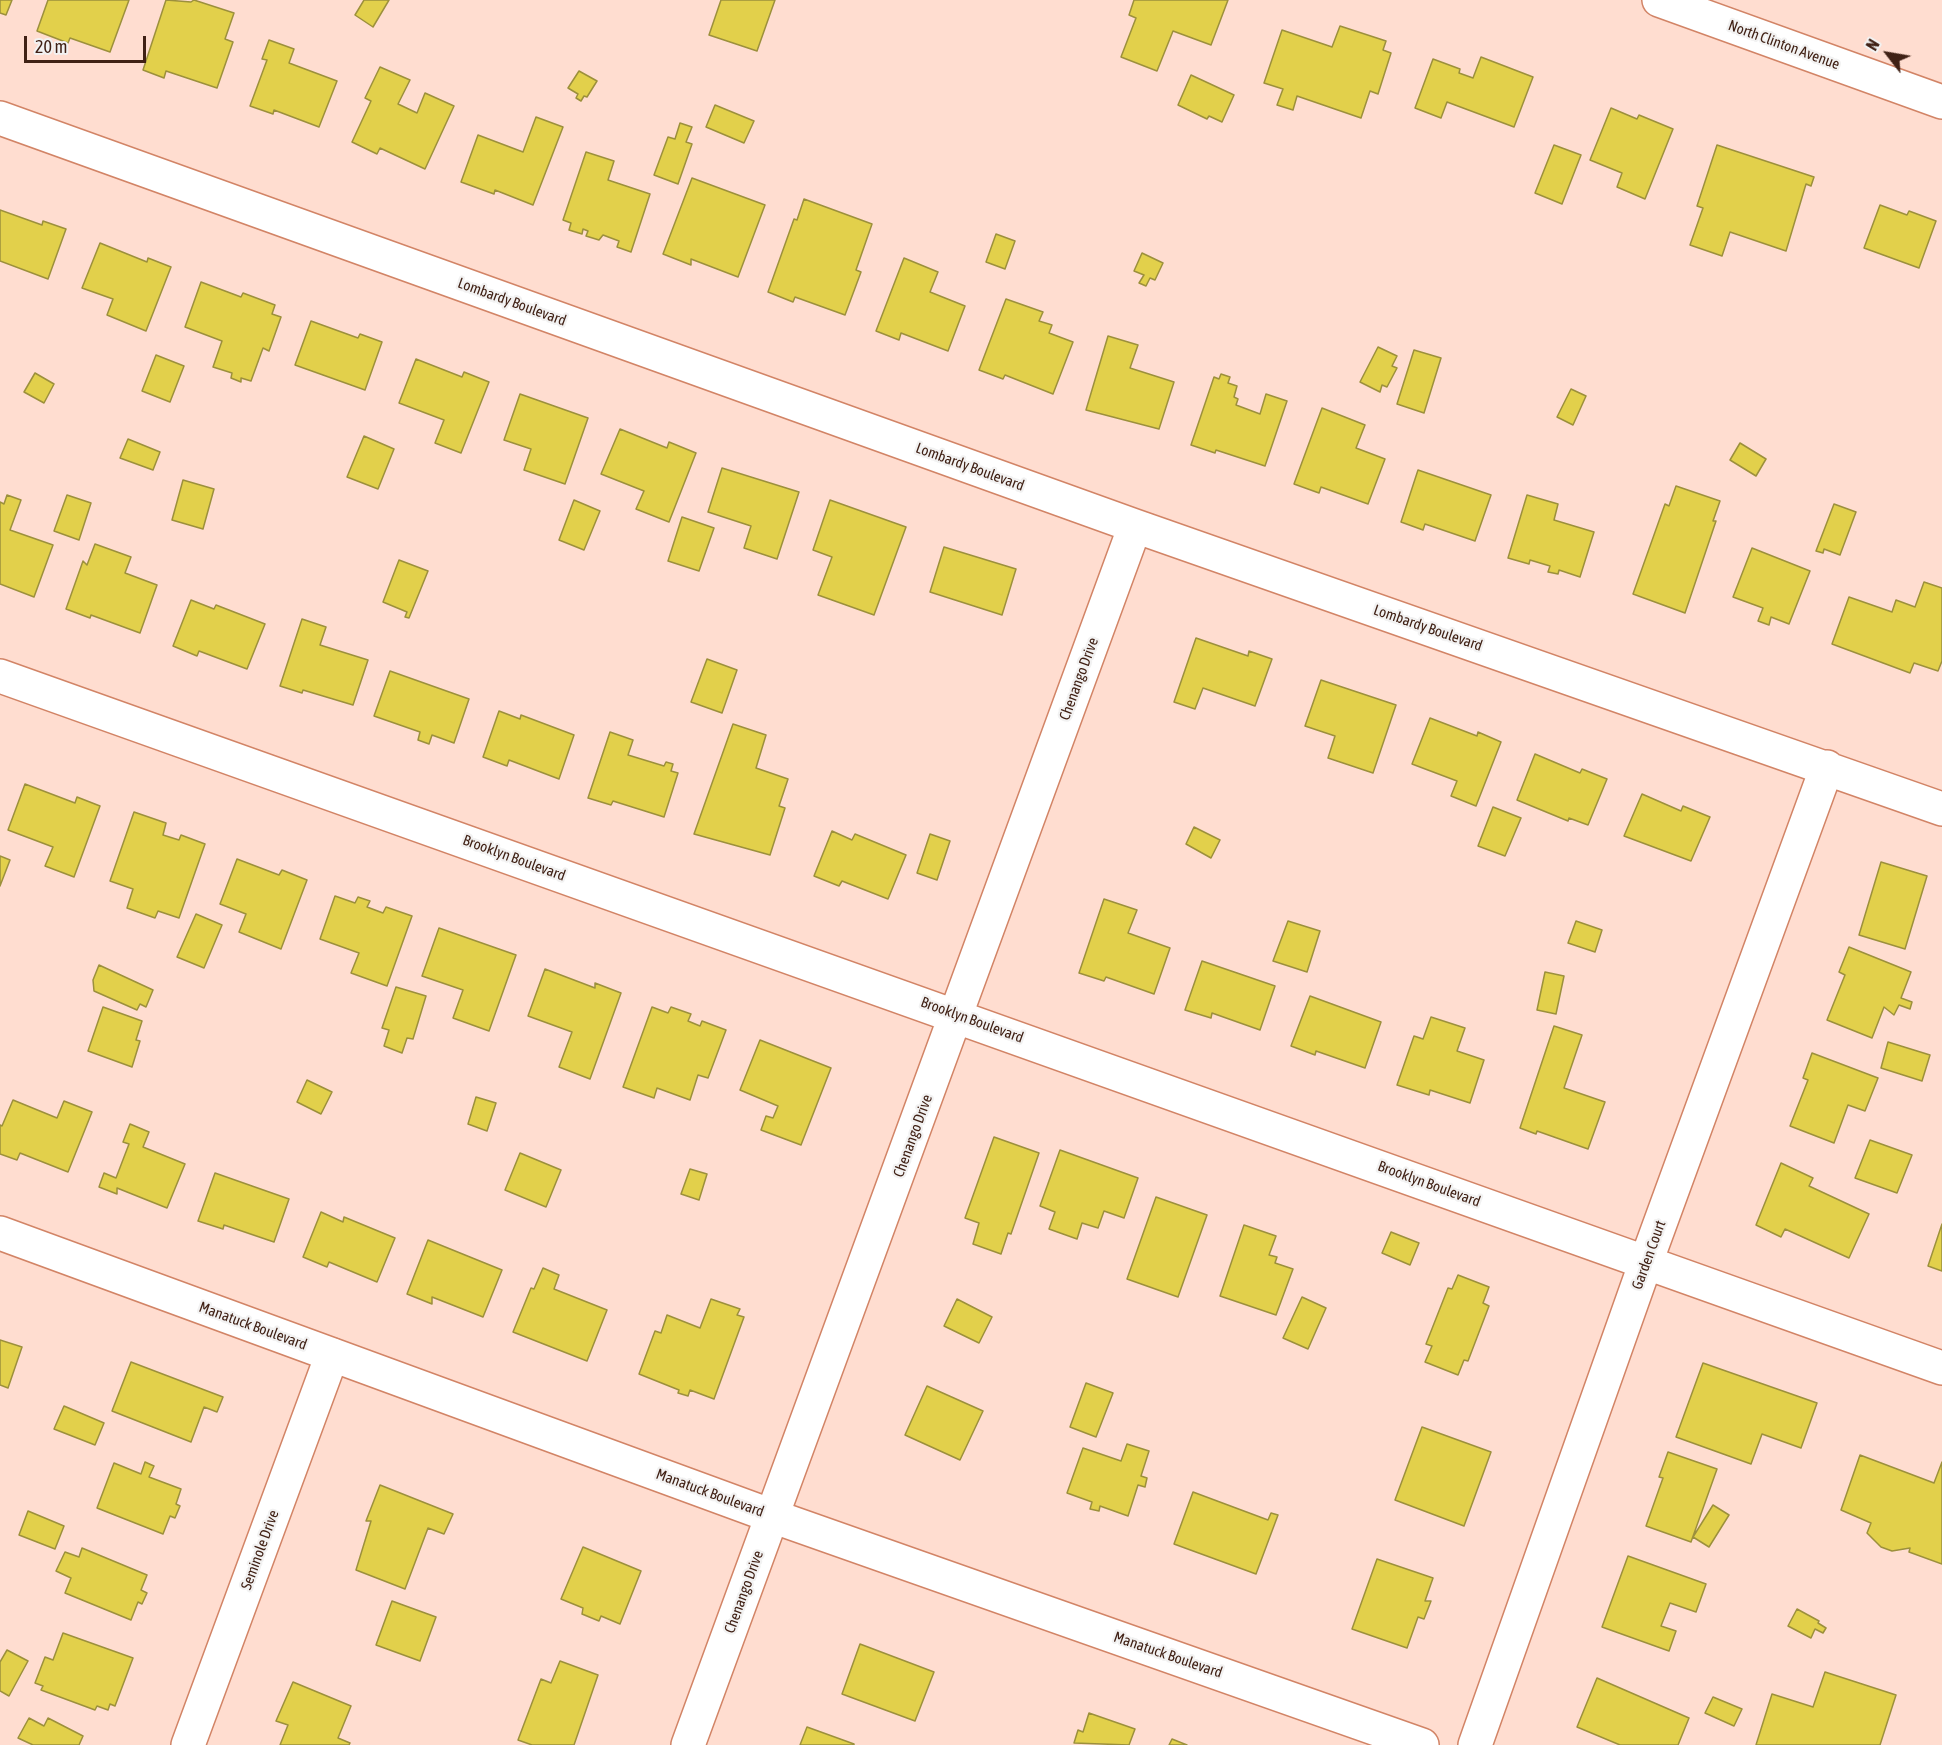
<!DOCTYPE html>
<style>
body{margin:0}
#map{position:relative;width:1942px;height:1745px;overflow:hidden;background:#ffddd0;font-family:"Asap Condensed",sans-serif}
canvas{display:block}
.north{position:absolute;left:1858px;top:24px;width:60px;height:60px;-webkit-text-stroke:4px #f2f2f2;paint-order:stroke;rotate:301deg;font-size:16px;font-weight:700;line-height:24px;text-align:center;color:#402115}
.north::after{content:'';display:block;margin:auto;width:21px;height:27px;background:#402115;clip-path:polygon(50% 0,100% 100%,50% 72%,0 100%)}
.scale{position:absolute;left:24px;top:36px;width:122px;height:27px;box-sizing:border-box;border:3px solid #402115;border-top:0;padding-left:8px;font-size:18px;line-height:21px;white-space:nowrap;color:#402115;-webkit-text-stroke:4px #f2f2f2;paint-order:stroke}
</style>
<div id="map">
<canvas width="1942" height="1745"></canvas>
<div class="north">N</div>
<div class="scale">20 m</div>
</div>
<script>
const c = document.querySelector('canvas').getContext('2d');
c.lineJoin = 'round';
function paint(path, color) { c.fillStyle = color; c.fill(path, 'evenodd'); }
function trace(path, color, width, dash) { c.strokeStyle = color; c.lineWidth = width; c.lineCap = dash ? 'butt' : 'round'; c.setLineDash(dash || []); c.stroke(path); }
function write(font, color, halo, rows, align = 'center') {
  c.font = font + ' "Asap Condensed",sans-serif'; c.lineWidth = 4.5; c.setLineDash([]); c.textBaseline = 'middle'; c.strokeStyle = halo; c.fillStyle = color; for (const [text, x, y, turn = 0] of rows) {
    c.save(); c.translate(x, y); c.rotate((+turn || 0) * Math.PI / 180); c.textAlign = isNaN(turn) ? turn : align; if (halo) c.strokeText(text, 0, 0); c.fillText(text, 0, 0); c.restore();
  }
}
const building = new Path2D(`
 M0,0h12l-6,15 -6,-2z
 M48,0h81l-19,52 -40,-14 -2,5 -31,-12z
 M166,0l25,2 3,-2 40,13 -9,26 8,3 -16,46 -51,-17 -2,7 -21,-8z
 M364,0h25l-16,27 -18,-12z
 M721,0h54l-18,51 -48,-16z
 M1134,0h94l-17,45 -38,-14 -16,40 -36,-14 15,-39 -7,-3z
 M1340,26l46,15 -3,9 8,3 -13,41 -8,-3 -9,27 -64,-22 -4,14 -16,-5 6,-16 -19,-6 18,-53 50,17z
 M269,40l25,9 -5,14 48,18 -18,46 -45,-17 -1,4 -23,-8 17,-46 -5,-1z
 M1481,57l52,20 -19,50 -67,-25 -6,16 -26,-10 18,-49 27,10 -1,4 14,5z
 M380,67l30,13 -12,24 19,9 8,-20 29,13 -29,63 -45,-21 -3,6 -25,-12 19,-41 -6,-3z
 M579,71l18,10 -10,16 -3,-1 -3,5 -5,-3 2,-4 -10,-6z
 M1191,75l43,20 -12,27 -13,-6 -2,3 -29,-14z
 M715,105l39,16 -10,22 -38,-16z
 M1611,108l26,11 2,-4 34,14 -28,70 -28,-12 5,-14 -32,-13z
 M536,117l27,10 -30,78 -38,-15 -1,4 -33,-12 17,-47 45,17z
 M680,123l12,4 -6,15 6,2 -14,40 -24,-9 14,-38 7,2z
 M1554,145l27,10 -19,49 -27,-11z
 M1717,145l97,32 -3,9 -5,-2 -20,67 -56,-19 -8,24 -32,-11 13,-37 -6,-2z
 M586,152l28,9 -6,19 42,14 -19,58 -14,-5 2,-6 -16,-6 -4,5 -13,-4 2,-5 -5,-2 -1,5 -13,-4 2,-7 -8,-3z
 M692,178l73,27 -27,72 -47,-18v6l-28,-11z
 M804,199l68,25 -16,46 5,2 -16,43 -50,-18 -2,5 -25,-10 26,-73 3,1z
 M1880,205l27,10 2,-4 27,10 -17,47 -55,-20z
 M0,210l42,15 1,-4 23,8 -18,50 -48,-18z
 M996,234l19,7 -10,28 -19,-7z
 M100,243l47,19 1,-4 23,9 -25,64 -39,-16 6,-16 -31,-11z
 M1142,253l21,10 -8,17 -5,-2 -4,8 -7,-3 5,-8 -10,-4z
 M904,258l34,14 -8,20 35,14 -17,45 -47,-18 -2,7 -23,-9z
 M201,282l40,15 2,-4 32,12 -3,9 9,3 -12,34 -6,-3 -12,33 -10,-3v4l-10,-4 1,-5 -19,-6 9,-26 -37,-14z
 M1006,299l37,13 -4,9 13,4 -3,8 24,9 -20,52 -48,-19 -2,4 -24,-9z
 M311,321l47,17 2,-4 22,8 -17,48 -70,-25z
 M1108,336l30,9 -8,23 44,14 -15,47 -73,-19z
 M1378,347l19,9 -5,10 5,2 -10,19 -5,-2 -2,7 -20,-10z
 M1414,350l27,8 -17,55 -27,-9z
 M156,355l28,11 -14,36 -28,-11z
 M416,359l46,18 2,-5 25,10 -28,71 -26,-10 9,-23 -45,-17z
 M35,373l19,11 -10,19 -20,-11z
 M1221,374l9,3 -2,6 9,3 -3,11 4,2 -2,6 24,9 6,-20 21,7 -22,65 -49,-16 -1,3 -24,-8 23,-68 5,2z
 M1571,389l15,7 -13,29 -16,-8z
 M520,394l68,24 -23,66 -41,-14 7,-21 -27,-9z
 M1322,408l43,17 -9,23 29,11 -17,45 -47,-17 -2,6 -25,-9z
 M620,429l47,19 2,-6 27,11 -27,69 -33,-13 8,-18 -43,-17z
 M364,436l30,13 -16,40 -31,-12z
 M128,439l32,13 -7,18 -33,-12z
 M1740,443l26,16 -10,17 -26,-16z
 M722,468l77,24 -22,67 -33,-11 7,-22 -43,-14z
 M1418,470l73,25 -16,46 -50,-17 -2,6 -22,-8z
 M183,480l31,9 -11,40 -31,-9z
 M1676,486l44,15 -7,20h3l-31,92 -52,-19 32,-90 4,2z
 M7,495l14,5 -11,30 43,15 -19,52 -34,-13v-82l4,2z
 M67,495l24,8 -12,37 -25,-9z
 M1527,495l31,9 -4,16 40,12 -14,45 -21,-7 -1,4 -10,-2 2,-6 -20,-6 -1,4 -21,-6z
 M574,500l26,11 -16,39 -25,-10z
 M830,500l76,27 -32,88 -56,-20 14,-38 -19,-7z
 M1834,504l22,8 -16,43 -16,-6 -1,4 -7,-2z
 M682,517l32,11 -15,43 -31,-10z
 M95,544l36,13 -6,16 32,12 -17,48 -49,-18 -1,3 -24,-9 17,-48 4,4z
 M944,547l72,22 -14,46 -72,-23z
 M1752,548l58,23 -21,53 -18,-7 -2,8 -11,-4 5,-13 -30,-11z
 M399,560l29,11 -19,47 -4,-1 2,-5 -24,-10z
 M1924,582l18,6v73l-4,10 -24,-8 -4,10 -78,-29 17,-47 43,15 4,-12 19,7z
 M191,600l23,9 2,-4 49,19 -18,45 -48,-18 -2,5 -24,-10z
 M302,619l24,8 -6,18 48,15 -15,45 -50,-15 -1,3 -22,-7z
 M1196,638l52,18 1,-5 23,8 -17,47 -52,-18 -8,21 -21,-7z
 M707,659l30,11 -15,43 -31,-11z
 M390,671l79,28 -15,44 -22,-8 -3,9 -11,-4 2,-8 -46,-16z
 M1321,680l75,25 -23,68 -45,-15 7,-22 -30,-10z
 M499,711l21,8 1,-4 53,20 -15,44 -50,-19 -2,6 -24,-9z
 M1430,718l47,18 1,-4 23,10 -25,64 -25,-10 6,-15 -45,-17z
 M733,724l33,11 -10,33 32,11 -9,27 6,2 -15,47 -76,-21z
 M610,732l23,8 -5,15 36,11 2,-4 7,2 -2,7 7,2 -14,44 -51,-16 -2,4 -23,-7z
 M1535,754l45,19 2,-4 25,10 -19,46 -19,-7 -1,3 -51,-21z
 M25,784l50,19 2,-6 23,9 -26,71 -29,-11 8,-19 -45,-17z
 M1642,794l39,17 2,-5 27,11 -19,44 -67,-25z
 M1493,807l28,11 -16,38 -27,-10z
 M134,812l32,11 -3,12 16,5 2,-5 24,9 -26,74 -21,-7 -3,7 -28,-10 6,-19 -23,-8z
 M1194,827l26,13 -9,18 -25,-14z
 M832,831l20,9 3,-6 51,21 -18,44 -46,-18 -3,5 -25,-10z
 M930,834l20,7 -13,39 -20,-7z
 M0,856l10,4 -10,26z
 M237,859l42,16 3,-5 25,10 -26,69 -42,-17 7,-18 -26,-10z
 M1881,862l46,14 -22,73 -46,-14z
 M335,896l20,7 3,-6 12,4 -3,6 16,6 3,-6 26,9 -25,70 -36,-13 8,-20 -39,-14z
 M1104,899l33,11 -9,23 42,15 -16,46 -48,-17 -2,4 -25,-8z
 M196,914l26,11 -18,43 -27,-11z
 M1288,921l32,10 -13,41 -34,-11z
 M1576,921l26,9 -7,22 -27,-9z
 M439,928l77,27 -27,76 -36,-13 10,-28 -41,-14z
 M1849,947l62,25 -10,26 11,4 -2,7 -11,-4 -5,10 -10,-8 -12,31 -45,-18 18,-45 -6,-3z
 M1202,961l73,25 -15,44 -48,-17 -1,5 -26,-8z
 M99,965l54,25 -7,17 -6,-3 -3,6 -43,-19 -1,-11z
 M545,969l50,19v-5l26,10 -31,86 -31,-12 13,-35 -44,-16z
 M1545,972l19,4 -8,38 -19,-4z
 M396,987l30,9 -13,43 -6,-1 -5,15 -18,-7 5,-16 -7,-2z
 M1310,996l71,26 -16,46 -49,-17 -1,4 -24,-9z
 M103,1007l39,14 -6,19 4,1 -8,26 -44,-16z
 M652,1007l16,6 3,-6 20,7 -3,7 12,5 2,-5 24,9 -18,48 -10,-3 -8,25 -33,-12 -3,10 -31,-11z
 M1431,1017l34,11 -8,23 27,9 -14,43 -40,-13 -1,5 -32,-10 17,-49 9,3z
 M1554,1026l28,9 -18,53 41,14 -17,47 -51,-18 -1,3 -16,-6z
 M760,1040l71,28 -30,77 -40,-15 5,-14 7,2 5,-12 -38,-16z
 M1888,1042l42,13 -8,26 -41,-13z
 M1812,1053l66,25 -13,33 -17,-6 -14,38 -44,-17 18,-46 -5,-2z
 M307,1080l25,12 -11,22 -24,-12z
 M476,1097l20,6 -9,28 -19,-7z
 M13,1100l44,18 7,-17 28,11 -24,60 -48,-19 -3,7 -17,-6v-29l2,1z
 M130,1124l19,8 -6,15 42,17 -18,44 -50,-20v6l-18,-7 5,-14 12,5 13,-34 -6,-2z
 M994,1137l45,16 -28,81 -3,-1 -7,21 -28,-10 6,-21 -14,-5z
 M1870,1140l42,15 -15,38 -42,-15z
 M1060,1150l78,28 -14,40 -20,-7 -6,17 -16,-5 -5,16 -28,-10 6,-17 -15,-6z
 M520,1153l41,17 -15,37 -41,-17z
 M1781,1163l32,15 -4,8 60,28 -20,44 -64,-29 -4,8 -25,-12z
 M690,1169l17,5 -8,26 -18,-6z
 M215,1173l74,26 -15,43 -50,-17 -1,4 -25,-8z
 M1156,1197l51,18 -29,82 -51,-18z
 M321,1212l22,10 1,-5 51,21 -18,44 -48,-20 -2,5 -24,-10z
 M1942,1224v47l-14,-5z
 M1244,1225l32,11 -7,19 8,2 -2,6 18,6 -17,46 -56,-19z
 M1391,1232l28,11 -9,22 -28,-12z
 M428,1240l74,30 -19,47 -51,-20v7l-25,-10z
 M543,1268l16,7 -5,14 53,21 -20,51 -74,-29 18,-44 3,1z
 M1458,1275l31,12 -6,16 6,3 -21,55 -4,-1 -6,15 -33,-13 7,-16 -6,-2 22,-56 4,1z
 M1302,1297l24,11 -18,41 -25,-11z
 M711,1299l29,10 -3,6 7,2 -30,82 -24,-9 -2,6 -10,-3 1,-3 -40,-16 16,-43 6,2 6,-18 33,13z
 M957,1299l35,18 -13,26 -35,-17z
 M0,1340l22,7 -14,41 -8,-3z
 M131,1362l92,35 -6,15 -13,-5 -13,35 -79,-31z
 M1703,1363l114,40 -16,45 -39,-14 -11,30 -75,-27z
 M1086,1383l27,10 -17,44 -26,-10z
 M927,1386l56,25 -23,49 -55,-25z
 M64,1406l40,17 -9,22 -41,-16z
 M1422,1427l69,25 -27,74 -69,-26z
 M1127,1444l22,7 -8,25 6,2 -2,9 -7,-2 -10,31 -28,-10 -1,5 -9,-2 2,-7 -25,-9 16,-45 38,13z
 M1668,1452l49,17 -26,73 -45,-16 17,-48 -4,-1z
 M1860,1455l74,28 8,-21v102l-33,-12 1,-4 -18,3 -11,-4 -14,-14 4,-10 -30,-13z
 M145,1462l9,4 -5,11 32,12 -5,15 4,2 -5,12 -5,-2 -7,18 -66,-26 17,-45 27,11z
 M380,1485l73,29 -9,20 -16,-6 -23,61 -49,-19 15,-49h-5z
 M1193,1492l75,28 3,-7 7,2 -22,59 -82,-30z
 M1713,1505l16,10 -20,32 -16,-10z
 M28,1511l36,15 -9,23 -36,-14z
 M583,1547l58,24 -21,53 -19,-8 -2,5 -17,-7 1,-6 -22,-9z
 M82,1548l65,27 -6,15 6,3 -5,11 -4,-2 -7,18 -66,-27 6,-15 -15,-7 9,-19 14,5z
 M1628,1556l78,28 -10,28 -26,-9 -9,23 15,5 -7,20 -67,-24z
 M1377,1559l56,19 -8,23h6l-7,18 -6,-2 -11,31 -55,-19z
 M392,1601l44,16 -16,44 -44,-16z
 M1797,1609l22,12 -1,2 8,5 -3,5 -8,-4 -4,9 -23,-12z
 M63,1633l70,25 -18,48 -5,-2 -2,6 -11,-4 -2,4 -54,-20 2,-4 -8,-3 10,-26 8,3z
 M860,1644l74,28 -19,49 -73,-27z
 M7,1650l21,11 -19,35 -9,-5v-29z
 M560,1661l38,14 -24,70h-42l-14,-5 23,-61 10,4z
 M1825,1672l71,23 -16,50h-124l16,-51 41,13z
 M1597,1678l92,40 -11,27h-58l-43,-18z
 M293,1682l58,24 -13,32 12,5 -1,2h-69l8,-20 -12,-4z
 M1713,1697l29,12 -8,17 -29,-13z
 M1089,1713l46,16 -6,16 -55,-2 4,-13 5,2z
 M29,1718l15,8 4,-8 35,18 -4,9h-46l-15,-7z
 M807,1727l47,17v1h-54z
 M1172,1739l15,6h-18z`);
paint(building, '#e2d04b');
trace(building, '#9c903c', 1.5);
const street = new Path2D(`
 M1659,0l283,102
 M0,118l1135,408 807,283
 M0,676l1942,692
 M188,1745l144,-390
 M688,1745l447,-1219
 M1475,1745l171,-483 181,-495`);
const secondary = new Path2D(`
 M0,1233l772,283 650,229`);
trace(street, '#d28466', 36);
trace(secondary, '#d28466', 36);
trace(street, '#fff', 33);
trace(secondary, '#fff', 33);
write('15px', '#402115', '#f2f2f2', [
 ["North Clinton Avenue",1784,45,20],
 ["Lombardy Boulevard",512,302,20],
 ["Lombardy Boulevard",970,467,20],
 ["Lombardy Boulevard",1428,628,19],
 ["Chenango Drive",1079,679,-70],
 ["Brooklyn Boulevard",514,858,20],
 ["Brooklyn Boulevard",972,1020,20],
 ["Chenango Drive",913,1136,-70],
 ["Brooklyn Boulevard",1429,1184,20],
 ["Garden Court",1649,1255,-70],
 ["Manatuck Boulevard",253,1326,20],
 ["Manatuck Boulevard",710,1493,20],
 ["Seminole Drive",260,1550,-70],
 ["Chenango Drive",744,1592,-70],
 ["Manatuck Boulevard",1168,1655,19]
]);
</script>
